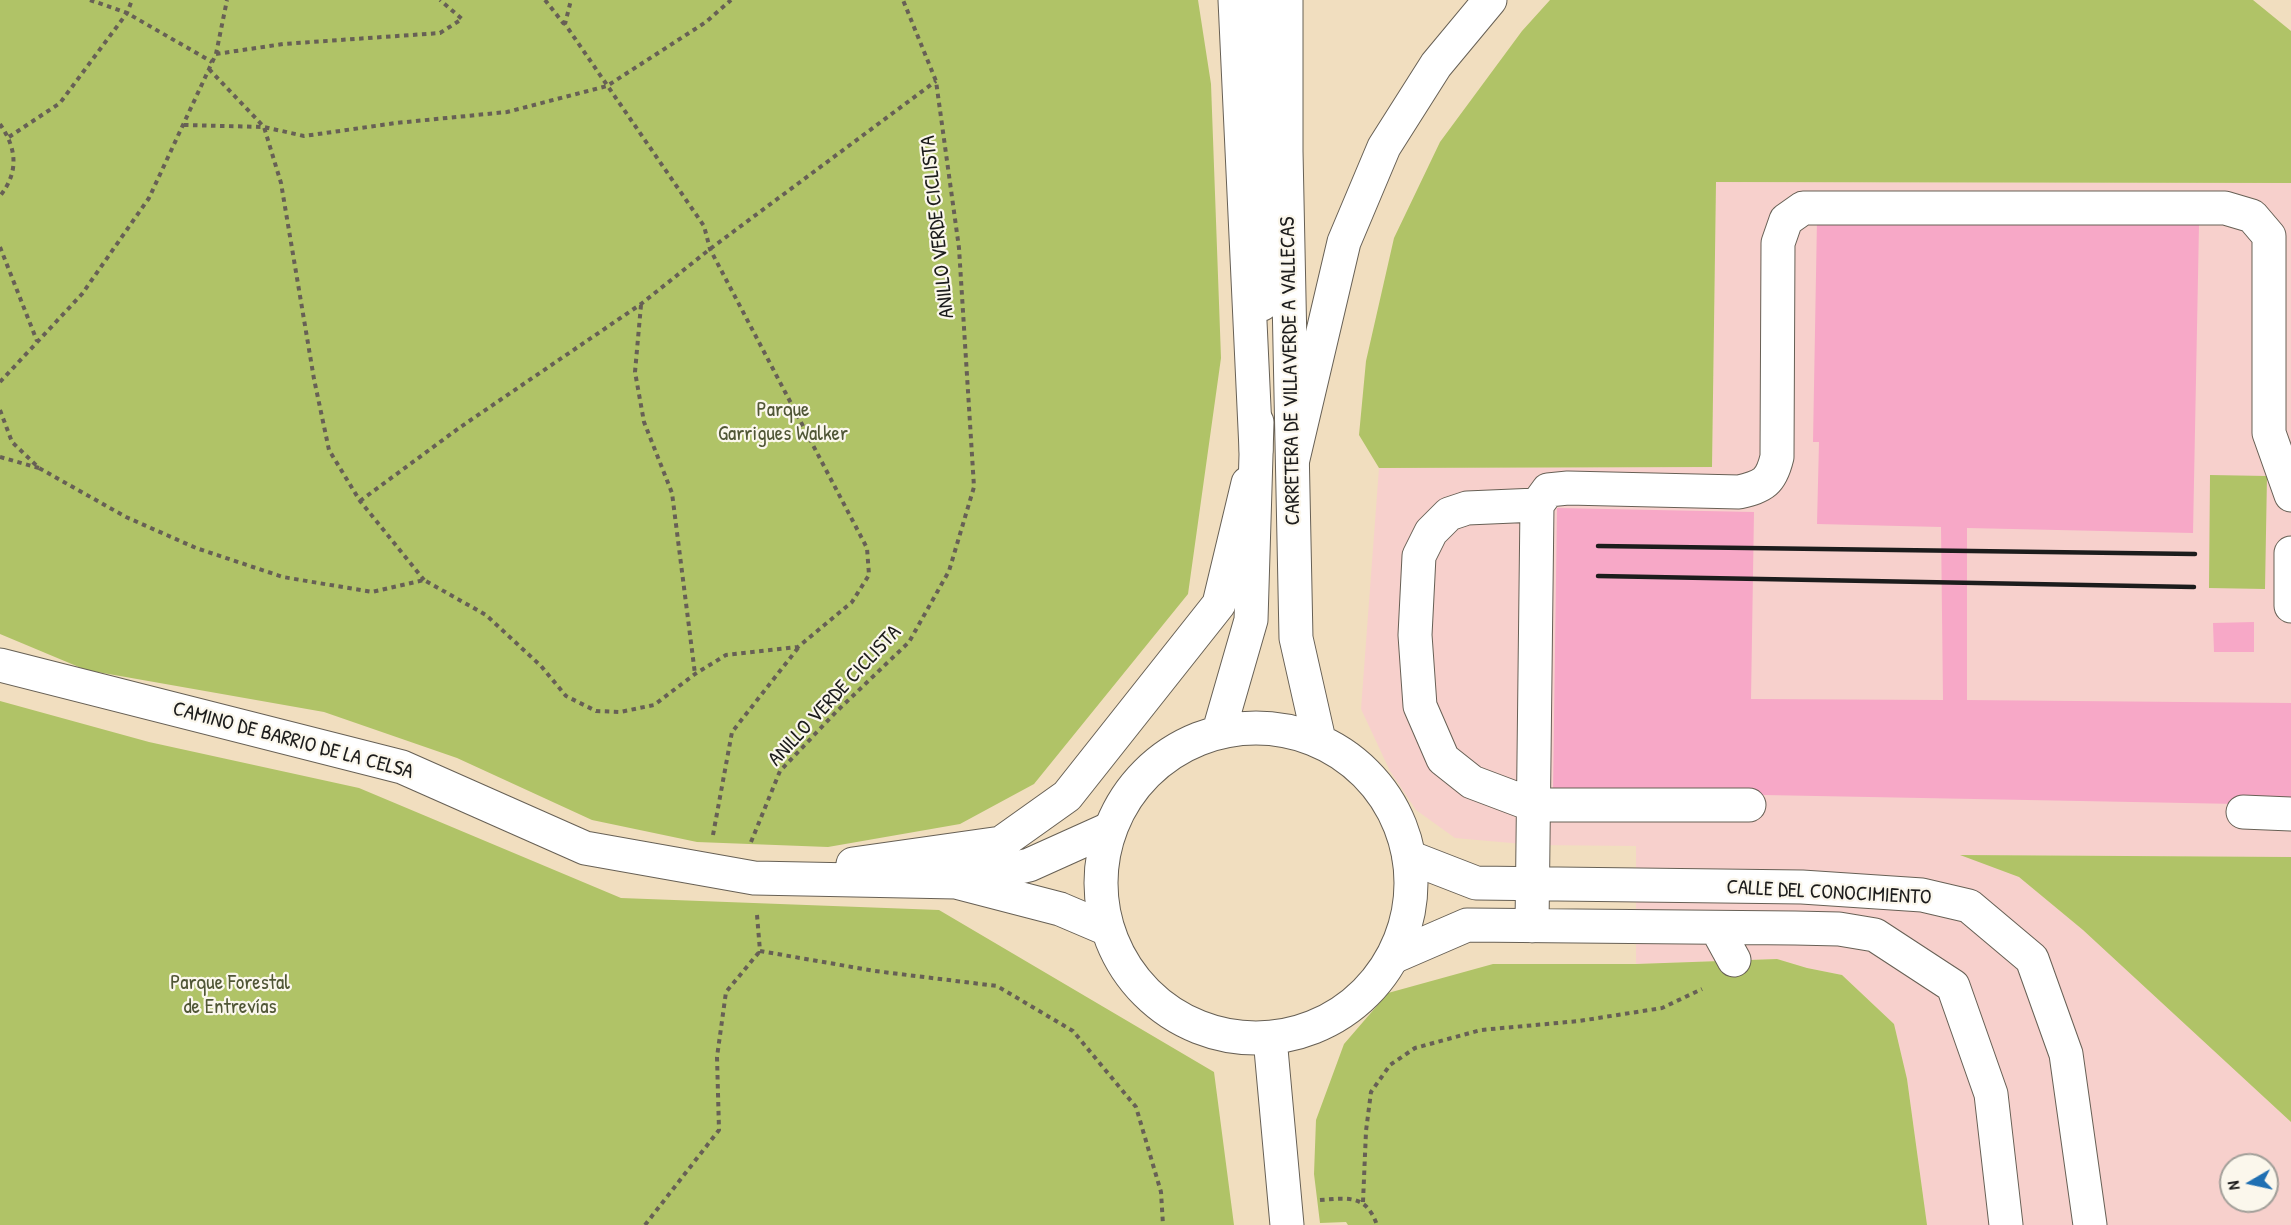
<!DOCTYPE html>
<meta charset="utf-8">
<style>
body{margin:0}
#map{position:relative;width:2291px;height:1225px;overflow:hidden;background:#f1debf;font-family:"Patrick Hand",sans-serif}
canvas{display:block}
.north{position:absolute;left:2219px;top:1153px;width:60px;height:60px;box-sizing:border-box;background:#fbf7ec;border:2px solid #a29f99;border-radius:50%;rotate:261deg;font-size:16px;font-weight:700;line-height:24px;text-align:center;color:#1c1c1c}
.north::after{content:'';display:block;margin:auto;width:21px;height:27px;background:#1f6fb2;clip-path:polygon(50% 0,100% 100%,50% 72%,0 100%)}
</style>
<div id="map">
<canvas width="2291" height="1225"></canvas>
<div class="north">N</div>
</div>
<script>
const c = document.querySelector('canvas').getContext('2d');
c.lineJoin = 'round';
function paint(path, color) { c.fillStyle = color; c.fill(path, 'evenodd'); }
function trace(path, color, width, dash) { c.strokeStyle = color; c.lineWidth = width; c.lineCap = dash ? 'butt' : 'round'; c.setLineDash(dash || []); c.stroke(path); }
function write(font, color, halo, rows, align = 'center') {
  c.font = font + ' "Patrick Hand",sans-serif'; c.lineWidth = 4.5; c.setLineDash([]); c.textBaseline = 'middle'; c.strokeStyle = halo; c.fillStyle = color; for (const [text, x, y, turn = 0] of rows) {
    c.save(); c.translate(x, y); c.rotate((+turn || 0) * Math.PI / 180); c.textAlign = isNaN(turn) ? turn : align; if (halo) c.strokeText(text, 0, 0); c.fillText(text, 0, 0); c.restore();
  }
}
paint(new Path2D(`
 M1716,182l575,1v674l-329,-2 57,22 64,53 208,192v103h-364l-20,-146 -13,-55 -52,-49 -35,-7 -30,-9 -141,5v-118l-102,-1 -79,-7 -39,-28 -26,-39 -29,-62 18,-241 333,-1zM2231,1165h36v36h-36z`), '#f7d0cc');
paint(new Path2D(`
 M0,0h1198l13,84 10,274 -33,236 -154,190 -74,40 -132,23 -131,-5 -105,-22 -135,-62 -133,-46 -238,-42 -86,-36z
 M1550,0h703l38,31v152l-575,-1 -4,285 -333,1 -20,-33 7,-74 28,-123 46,-96 82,-111z
 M2210,475l57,1 -2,113 -56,-1z
 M0,701l149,41 210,46 262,110 318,12 275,162 20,153h-1234z
 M1960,855l331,2v265l-208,-192 -64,-53z
 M1777,959l30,9 35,7 52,49 13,55 20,146h-579l-2,-3 -26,1 -6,-49 2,-54 28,-76 44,-51 105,-29h143z`), '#b0c367');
paint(new Path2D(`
 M1817,219l382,6 -6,308 -226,-5v172l324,3v102l-738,-14 4,-283 197,4 -3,187 192,1 -2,-173 -124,-3 2,-82h-6z
 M2254,622v30h-40l-1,-29z`), '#f7a8c7');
const minor = new Path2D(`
 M1537,505l-70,3 -18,6 -18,18 -12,24 -4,79 5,71 23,53 29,23 61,23h216
 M2291,553v53
 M0,665l402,102 183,81 169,30 202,4 104,27 47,20
 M2243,812l48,2
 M1409,857l67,26 326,4 120,8 47,11 63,53 34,95 24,171
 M853,864l148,-21 66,-47 152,-192 29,-121
 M960,881l69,-16 80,-36
 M1532,926l5,-421 11,-15 20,-2 171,4c25,-6 32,-10 38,-35l1,-214 8,-23 17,-12h422l27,8 17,20v197l22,62
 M1717,929l17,31
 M1393,957l74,-32 328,3 44,1 36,6 78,51 38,108 15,131`);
const major = new Path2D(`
 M1286,0v151l10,487 23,102
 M1262,304l2,-57 -2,-247
 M1101 883a155 155 0 1 1 310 0a155 155 0 1 1-310 0Z
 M1219,731l32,-111 6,-198
 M1270,1038l17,187`);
const highway = new Path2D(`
 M1235,0l21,450
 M1293,459l51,-217 40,-95 52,-82 54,-65`);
trace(minor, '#676055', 35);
trace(major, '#676055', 35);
trace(highway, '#676055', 35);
trace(new Path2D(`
 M90,0l37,13 85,49
 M545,0l19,24
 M216,54l67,-10 157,-11 22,-14 -22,-19
 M209,69l55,58 17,56 33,196 15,71 31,51 64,79
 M0,124c17,25 19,48 0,72
 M184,125l80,2 40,9 92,-13 111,-11 100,-26 99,-64 25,-22
 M9,137l51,-34 67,-90 5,-13
 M0,247l37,94
 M641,305l-6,67 9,50 28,71 23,181
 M0,382l82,-88 67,-96 67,-144 11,-54
 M0,410l12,32 27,26 87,49 70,31 87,29 89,15 52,-12 62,35 55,51 25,30 30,15 24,1 34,-7 41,-31 31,-19 72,-8 54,-45 17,-27 -2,-27 -157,-299 -6,-23 -139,-202 6,-24
 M0,457l39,11
 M360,501l99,-73 182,-124 69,-55 226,-168
 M713,835l19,-103 66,-84
 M751,842l29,-71 56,-59 73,-70 40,-71 25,-84 -15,-239 -23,-167 -33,-81
 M757,915l3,36 115,20 122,15 76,45 63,76 25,85 2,33
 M1320,1200c28,-2 46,-6 57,25
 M1363,1202l3,-71 5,-39 19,-27 25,-17 66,-18 98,-9 83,-13 40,-19
 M645,1225l74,-95 -2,-73 9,-65 34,-41`), '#676055', 4, [4.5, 4.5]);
trace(minor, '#fff', 33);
trace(major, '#fff', 33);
trace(highway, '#fff', 33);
trace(new Path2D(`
 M1598,546l597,8
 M1598,576l596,11`), '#1c1c1c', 4.5);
write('21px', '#1c1c1c', '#fbf7ec', [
 ["ANILLO VERDE CICLISTA",938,227,-96],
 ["CARRETERA DE VILLAVERDE A VALLECAS",1291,371,-91],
 ["ANILLO VERDE CICLISTA",835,696,-47],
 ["CAMINO DE BARRIO DE LA CELSA",293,741,15],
 ["CALLE DEL CONOCIMIENTO",1829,893,3]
]);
write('21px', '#505636', '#fbf7ec', [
 ["Parque",783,410],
 ["Garrigues Walker",783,434],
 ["Parque Forestal",230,983],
 ["de Entrevías",230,1007]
]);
</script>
